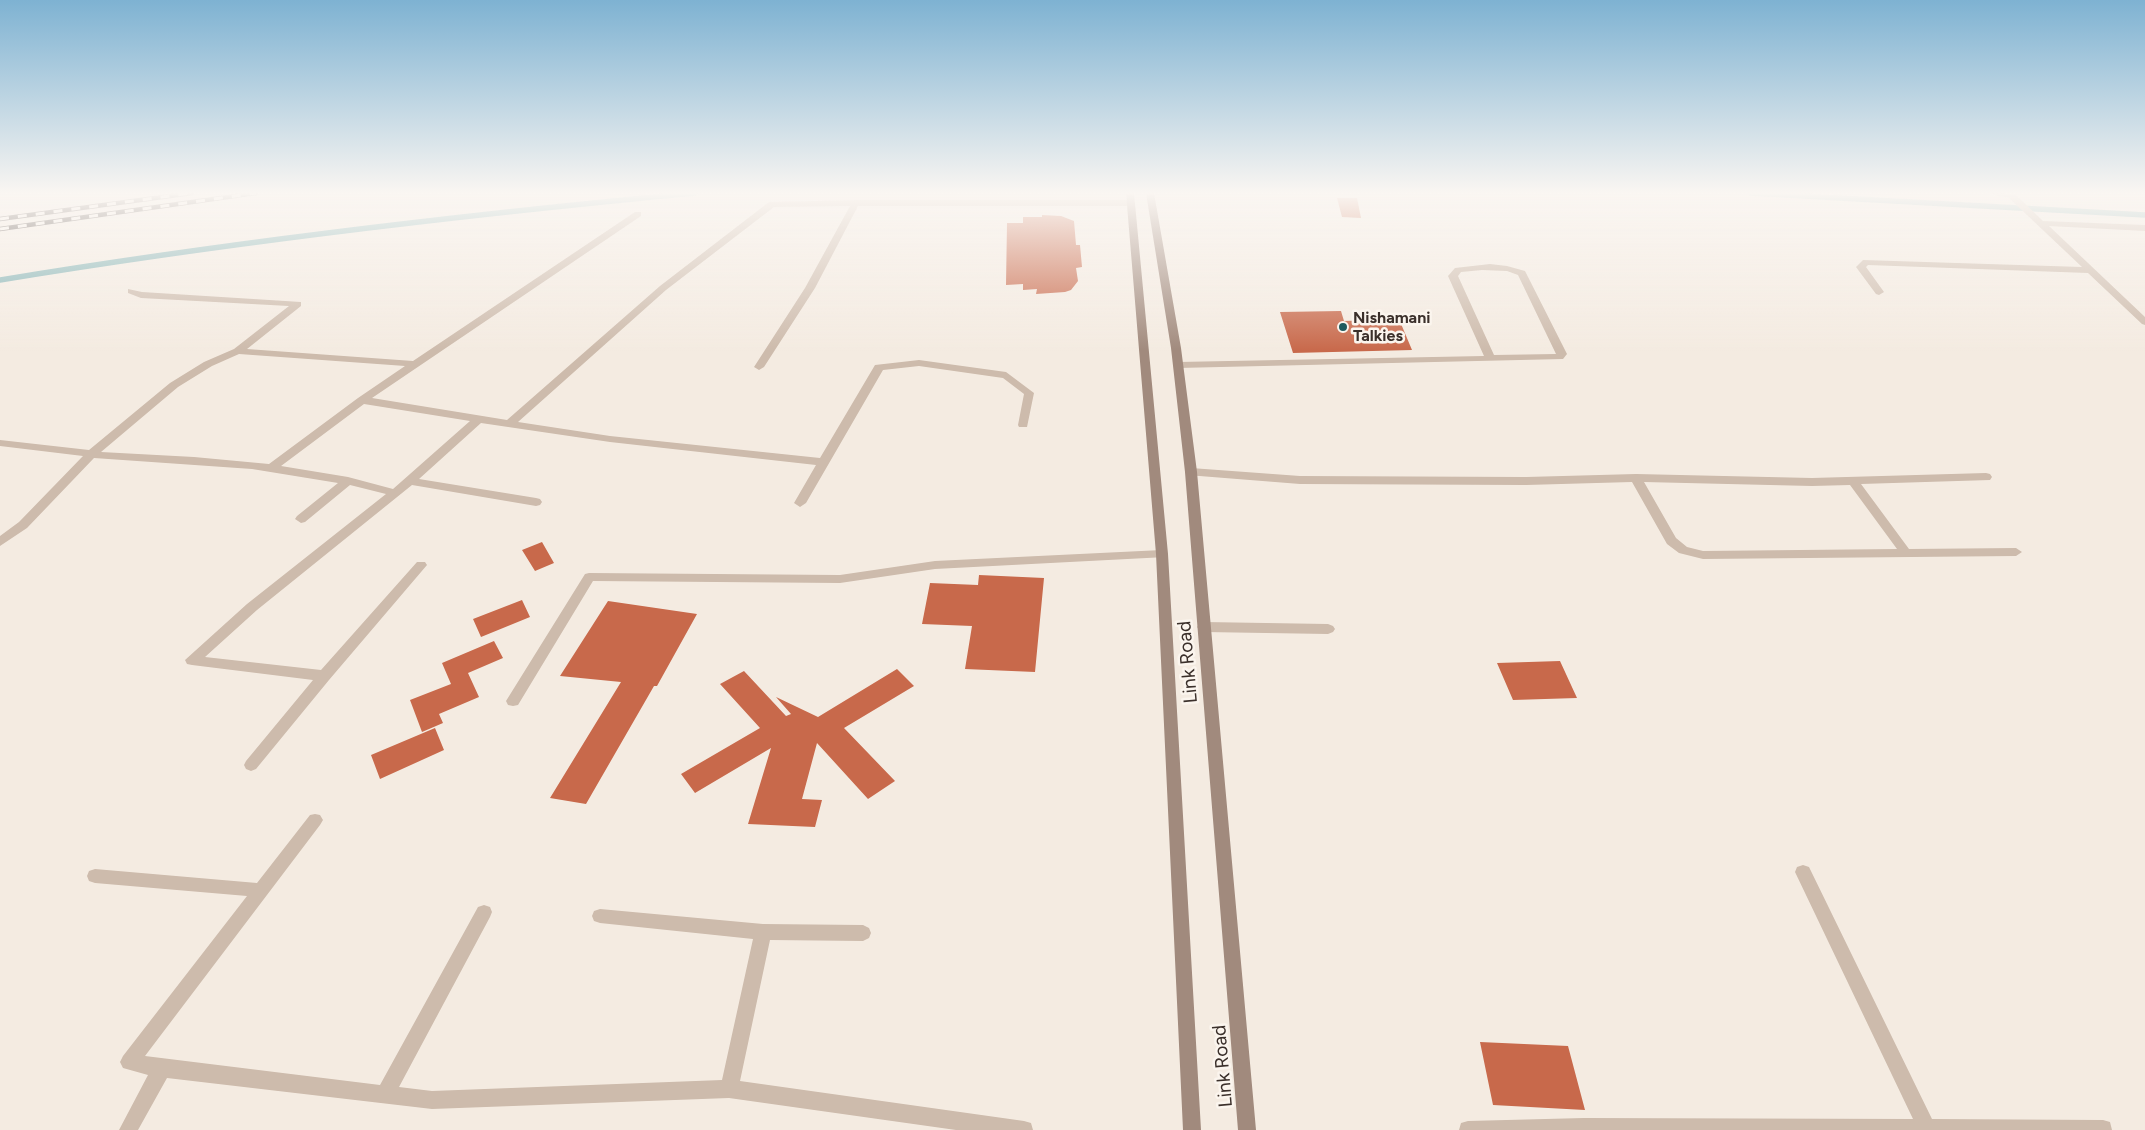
<!DOCTYPE html>
<style>
body{margin:0}
canvas{display:block;background:#f4ebe1}
</style>
<canvas width="2145" height="1130"></canvas>
<script>
const c = document.querySelector('canvas').getContext('2d');
c.lineJoin = 'round';
function trace(path, color, width, dash) { c.strokeStyle = color; c.lineWidth = width; c.lineCap = dash ? 'butt' : 'round'; c.setLineDash(dash || []); c.stroke(path); }
function paint(path, color) { c.fillStyle = color; c.fill(path, 'evenodd'); }
function write(font, color, halo, rows, align = 'center') {
  c.font = font + ' Figtree,sans-serif'; c.lineWidth = 5; c.setLineDash([]); c.textBaseline = 'middle'; c.strokeStyle = halo; c.fillStyle = color; for (const [text, x, y, turn = 0] of rows) {
    c.save(); c.translate(x, y); c.rotate((+turn || 0) * Math.PI / 180); c.textAlign = isNaN(turn) ? turn : align; if (halo) c.strokeText(text, 0, 0); c.fillText(text, 0, 0); c.restore();
  }
}
trace(new Path2D(`
 M1750,193l395,22
 M0,280c231,-38 462,-65 695,-87`), '#7fb0b2', 5.5);
paint(new Path2D(`
 M1337,198h20l4,20 -19,-1z
 M1042,215l19,1 13,5 2,24h4l2,22 -6,1 2,13 -7,9 -6,2 -29,2 1,-5 -14,1v-6l-17,1 1,-62h16v-6h19z
 M1341,311l3,10 55,-2 13,31 -119,3 -13,-41z
 M542,542l12,21 -19,8 -13,-21z
 M979,575l65,3 -9,94 -70,-3 7,-43 -50,-2 8,-41 48,2z
 M522,600l8,17 -49,20 -8,-18z
 M608,601l89,13 -40,72h-3l-68,118 -36,-6 71,-116 -61,-6z
 M494,641l9,17 -35,15 11,24 -40,17 4,9 -21,9 -12,-32 41,-16 -9,-21z
 M1560,661l17,37 -64,2 -16,-37z
 M897,669l17,17 -70,42 51,53 -27,18 -51,-56 -15,56 20,1 -7,27 -67,-3 23,-76 -76,45 -14,-19 79,-46 -40,-44 24,-13 42,45 5,-2 -15,-17 42,20z
 M435,728l9,22 -64,29 -9,-24z
 M1480,1042l88,4 17,64 -92,-5z`), '#c8694b');
paint(new Path2D(`
 M1984,193l31,1 28,27 102,4v6l-96,-5 96,91v8l-3,-1 -54,-51 -220,-8 -2,2 18,25 -5,3 -3,-1 -20,-27 7,-7 219,7 -73,-69z
 M856,200h275l4,3 -4,3h-273l-43,82 -51,79 -5,3 -5,-3 51,-79 45,-82 -76,1 -108,83 -148,132 92,14 210,22 55,-93 44,-5 87,12 28,21 -7,34h-8l-1,-2 6,-31 -21,-16 -84,-12 -36,4 -77,133 -6,4 -6,-4 22,-38 -206,-23 -129,-19 -62,56 117,19 4,1 2,3 -2,3 -4,1 -124,-21 -155,125 -52,47 116,13 96,-108h8l2,3 -98,115 -73,89 -5,2 -5,-2 -2,-4 2,-4 67,-81 -121,-15 -5,-1 -2,-4 62,-56 139,-110 -36,-9 -45,37 -4,1 -6,-4 2,-3 41,-33 -86,-14 -158,-11 -67,70 -27,18v-10l19,-14 64,-66 -83,-10v-6l89,10 81,-67 34,-21 30,-13 55,-43 -148,-8 -13,-5v-4l14,3 159,10v4l-54,43 166,12 222,-149h6v4l-269,182 135,22 153,-134 109,-84zM239,354l166,12 -47,32 -89,66 -75,-7 -93,-5 77,-65 34,-21zM364,404l106,17 -77,68 -45,-12 -67,-11z
 M1490,264l17,2 18,5 42,83 -4,5 -385,9 -5,-3 5,-3 306,-6 -36,-80 7,-8zM1482,270l25,1 11,4 38,79 -62,1 -36,-79 3,-4z
 M1191,468l109,8 226,1 110,-3 176,4 174,-5 4,1 2,3 -2,3 -129,4 48,65 107,-1 6,4 -6,4 -313,3 -24,-6 -12,-9 -35,-62 -106,3 -226,-1 -113,-9 -2,-3 2,-3zM1644,482l168,4 38,-1 47,64 -194,2 -16,-4 -11,-9z
 M1162,550l6,4 -2,3 -231,12 -95,14 -247,-2 -75,124 -5,1 -5,-1 -2,-4 79,-127 4,-1 251,2 95,-14z
 M1204,622l124,2 5,2 2,3 -2,3 -5,2 -124,-2 -5,-2 -2,-3 2,-3z
 M315,814l5,1 3,5 -3,5 -175,231 235,29 98,-178 6,-2 6,2 2,5 -2,5 -91,170 33,4 290,-11 31,-141 -153,-16 -6,-2 -2,-5 2,-5 6,-2 163,15 100,1 6,3 2,5 -2,5 -6,3 -93,-1 -30,141 284,40 7,2 2,7h-77l-227,-32 -297,11 -265,-31 -29,52h-19l29,-55 -25,-7 -3,-6 3,-6 124,-160 -152,-13 -6,-2 -2,-5 2,-5 6,-2 162,14 53,-68z
 M1803,865l6,2 123,252 171,1 7,2 2,8h-653l2,-7 7,-2 116,-3 329,1 -118,-247 2,-5z`), '#cdbbac');
paint(new Path2D(`
 M1126,193h8l34,361 33,576h-18l-27,-576z
 M1146,193h8l27,155 16,124 59,658h-18l-53,-658 -14,-124z`), '#a18a7d');
const rail = new Path2D(`
 M0,219l192,-26
 M0,229l256,-36`);
trace(rail, '#3b302b', 4.5);
trace(rail, '#fbf5ee', 3, [9]);
const sky = c.createLinearGradient(0, 0, 0, 351);
sky.addColorStop(0, '#7eb2d2');
sky.addColorStop(0.55, '#faf6f2');
sky.addColorStop(1, '#faf6f200');
c.fillStyle = sky;
c.fillRect(0, 0, 2145, 351);
for (const [x, y, r, color] of [
 [1343,327,5,"#1f5a5e"]
]) { const dot = new Path2D(); dot.arc(x, y, r, 0, 2 * Math.PI); c.fillStyle = color; c.fill(dot); trace(dot, '#fbf5ee', 2); }
write('bold 16px', '#3b302b', '#fbf5ee', [
 ["Nishamani",1353,318],
 ["Talkies",1353,336]
], 'left');
write('19px', '#3b302b', '#fbf5ee', [
 ["Link Road",1188,662,-95],
 ["Link Road",1223,1066,-95]
]);
</script>
